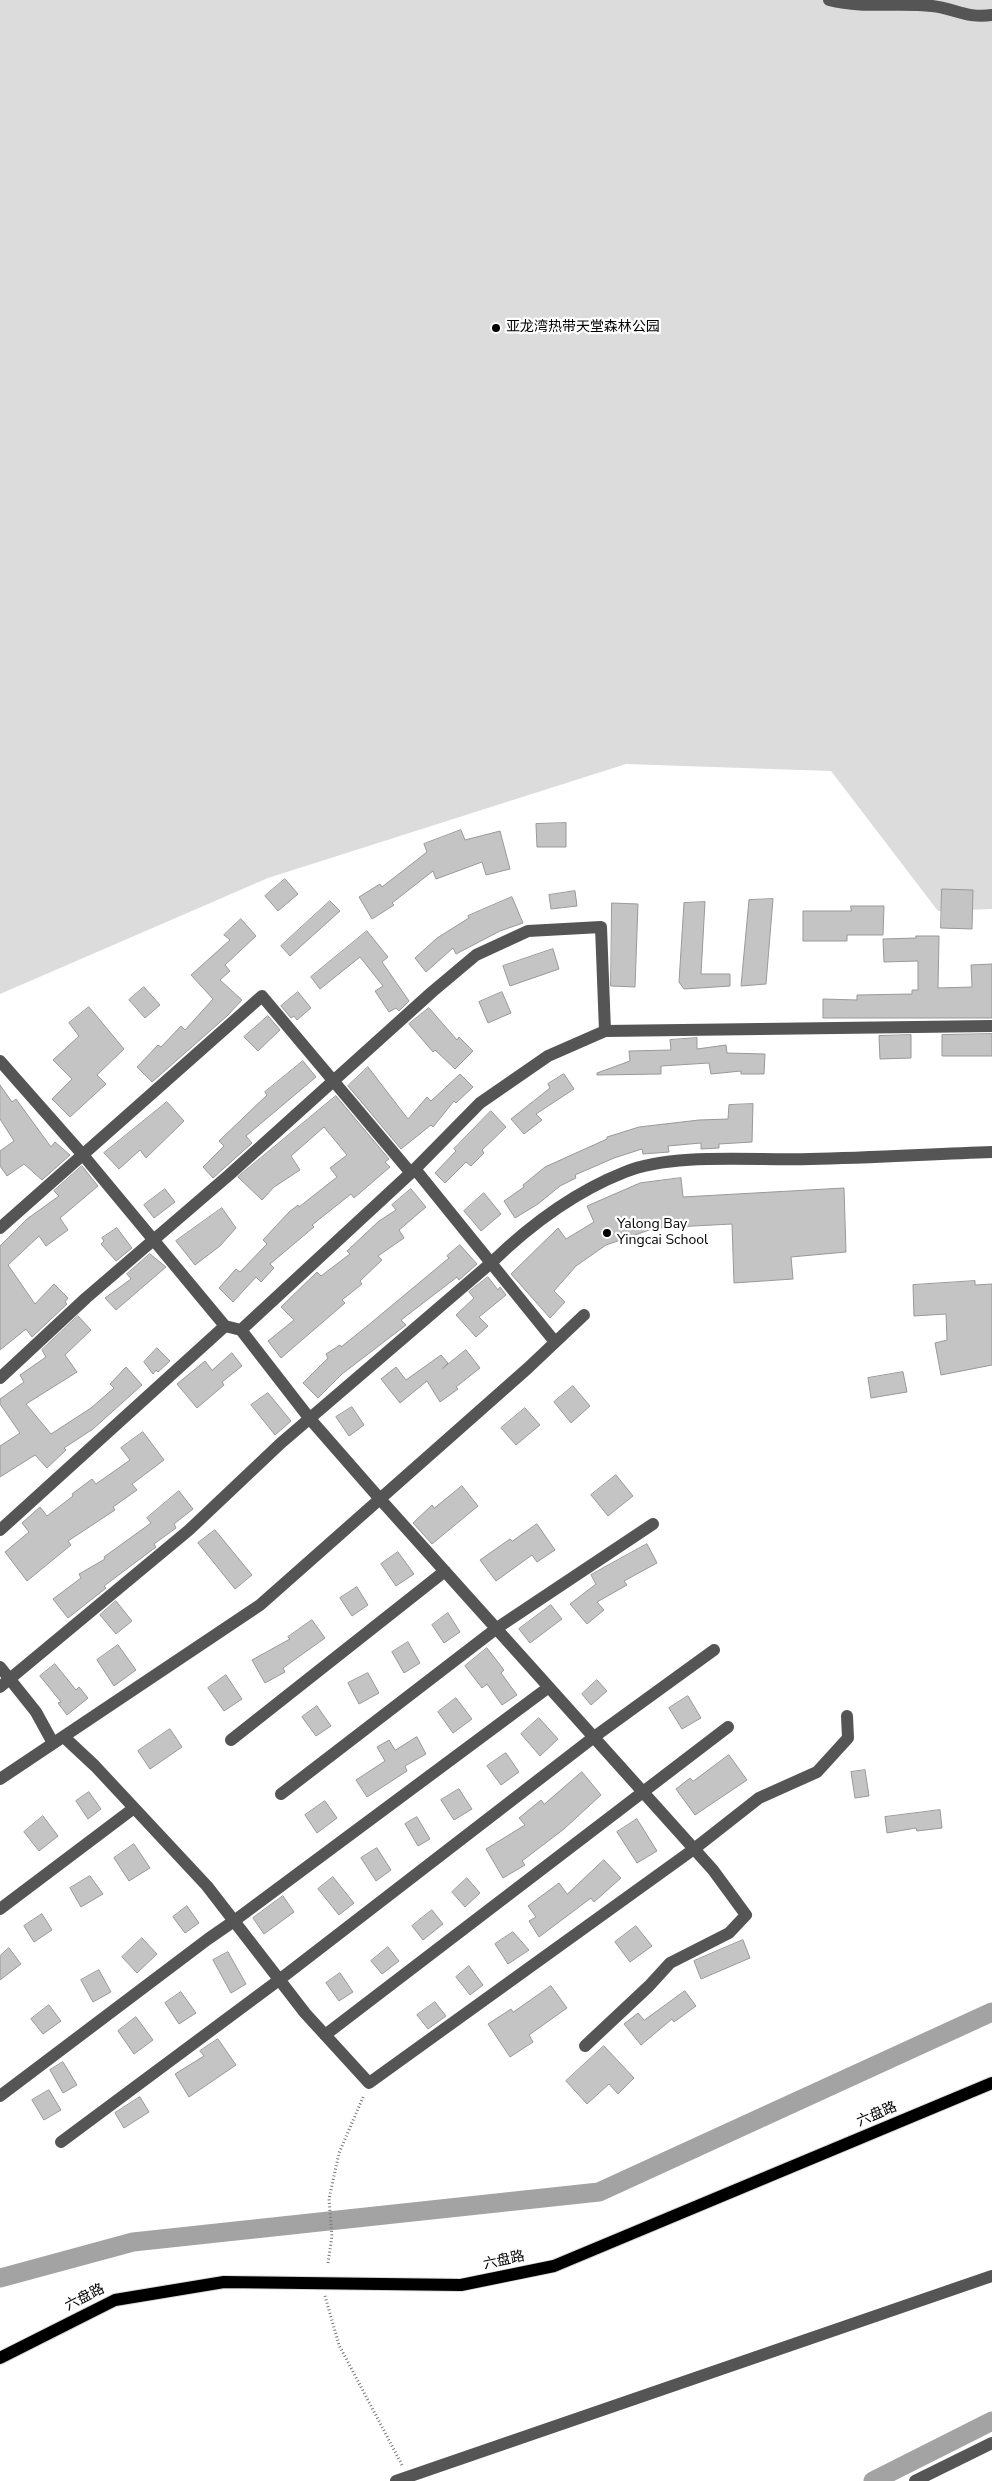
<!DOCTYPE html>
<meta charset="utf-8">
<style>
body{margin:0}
canvas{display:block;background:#fff}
</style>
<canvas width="992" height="2481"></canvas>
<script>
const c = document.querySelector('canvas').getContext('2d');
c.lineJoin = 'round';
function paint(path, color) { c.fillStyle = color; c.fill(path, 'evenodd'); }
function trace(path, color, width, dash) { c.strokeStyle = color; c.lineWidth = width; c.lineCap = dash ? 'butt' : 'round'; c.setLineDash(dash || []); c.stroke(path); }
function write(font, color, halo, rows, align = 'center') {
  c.font = font + ' "Nunito Sans","Noto Sans SC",sans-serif'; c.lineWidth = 4.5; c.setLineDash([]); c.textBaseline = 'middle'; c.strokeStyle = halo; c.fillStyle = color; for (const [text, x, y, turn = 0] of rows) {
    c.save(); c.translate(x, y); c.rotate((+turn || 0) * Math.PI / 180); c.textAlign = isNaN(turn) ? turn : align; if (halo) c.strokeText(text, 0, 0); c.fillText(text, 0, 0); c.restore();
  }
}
paint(new Path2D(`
 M0,0h992v909l-54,2 -107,-140 -205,-7 -358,114 -268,116z`), '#dcdcdc');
trace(new Path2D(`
 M0,2278l133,-36 466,-50 393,-180
 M873,2481l119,-60`), '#a3a3a3', 19);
const building = new Path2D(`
 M566,823v24h-29l-1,-23z
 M461,830l4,10 35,-9 10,38 -24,6 -4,-13 -46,17 -3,-8 -41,32 2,2 -22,14 -13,-22 21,-13 2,3 45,-35 -3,-8z
 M285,879l13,15 -20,17 -13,-15z
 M942,889l31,1 -1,39 -31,-1z
 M575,891l2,15 -26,3 -2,-14z
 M512,897l11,26 -23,8 -44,23 -3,-6 -27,24 -11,-14 22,-20 32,-20 -1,-2z
 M773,899l-7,85 -25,2 8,-86z
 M330,901l10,10 -50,45 -9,-10z
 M705,902l-4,72h29v12l-46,3 -5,-7 5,-79z
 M612,903l26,1 -3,83 -24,-1z
 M851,906h33l-1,29h-36v6h-44v-30h48z
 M241,919l15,17 -31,29 5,6 -10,9 22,20 -15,16 -75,66 -15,-15 21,-22 3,2 20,-21 4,4 28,-31 -22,-24 39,-35 -6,-5z
 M367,931l21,26 -6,5 27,39 -10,10 -3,-3 -7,4 -14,-21 8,-5 -23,-29 -40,32 -9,-12z
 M916,936h23l-1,52 34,-1 -1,-22 21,-1v54h-169v-19l34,1v-5l55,-1v-4h6v-29l-34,1 -1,-23 33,-1z
 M553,949l6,20 -49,17 -7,-20z
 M144,987l16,18 -15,13 -16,-18z
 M298,992l13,16 -14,12 -3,-4 -3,2 -10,-12z
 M502,992l9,21 -23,10 -9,-21z
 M89,1007l35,42 -27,26 9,9 -36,33 -18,-18 20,-20 -19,-19 26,-24 -10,-13z
 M429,1008l28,32 2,-3 14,14 -18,18 -20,-19 -2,2 -24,-28z
 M268,1016l12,14 -22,21 -14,-14z
 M992,1034v22h-50v-21z
 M911,1035v23l-31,1 -1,-23z
 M697,1038v11l29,-4 1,8 38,1 -1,20h-23v-3l-30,3 -2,-11 -48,3v8l-64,1v-2l33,-12 -1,-10 42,-1 -1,-10z
 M303,1061l13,16 -70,59 6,7 -39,35 -10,-11 21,-21 -5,-5 48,-46 -2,-3z
 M368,1067l40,52 19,-22 4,4 29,-27 13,13 -17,16 -2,-2 -21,26 -2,-2 -30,24 -53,-63z
 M564,1074l10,15 -38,25 6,6 -18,14 -13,-15 39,-31 -2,-4z
 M0,1085l12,17 4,-3 35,48 4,-5 15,13 -28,25 -18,-16 -17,12 -7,-10v-15l14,-10 -14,-22z
 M336,1096l53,63 -4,3 5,5 -36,31 -3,-4 -39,31 2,2 -44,37 4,4 -13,14 -5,-5 -23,25 -14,-14 17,-19 4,3 27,-28 -4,-4 26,-28 9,-7 1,2 38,-30 -7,-9 17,-13 -23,-28 -33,29 9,14 -26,17 -12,13 -24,-23z
 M167,1102l17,19 -38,37 -6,-8 -21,19 -15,-16z
 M753,1104l-1,38 -33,2v4l-18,1v-6l-33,3 1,6 -26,2 -1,-5 -28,9 -39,17 1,3 -16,8 -22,18 -23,14 -11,-17 20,-14 -1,-2 22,-18 62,-28v-2l32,-10 60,-7 29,-1 1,-14z
 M491,1111l15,16 -24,23 2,3 -13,13 -5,-4 -21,21 -10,-10 21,-22 -2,-2z
 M82,1166l16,20 -38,32 8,12 -22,16 -7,-10 -31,29 27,39 19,-20 14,14 -3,4 2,2 -35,33 -6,-8 -26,21v-104l27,-27 32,-23 -5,-5z
 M681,1178l2,19 161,-9 2,64 -55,5 2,22 -59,4 -2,-59 -77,4 -49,17 -30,21 -22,25 11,11 -15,16 -39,-44 47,-46 8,11 28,-17 -7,-16 53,-23z
 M165,1189l10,13 -21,16 -10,-13z
 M411,1189l15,18 -27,23 5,8 -26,18 4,4 -22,21 2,3 -20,16 3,3 -64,55 -13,-17 26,-21 -13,-13 36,-35 4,4 29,-22 -3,-3 32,-30 17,-11 -4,-5z
 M484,1193l17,21 -20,17 -17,-20z
 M222,1208l14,20 -16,18 -25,19 -19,-24z
 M117,1228l15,20 -16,13 -15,-17 3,-3 -2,-3z
 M460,1245l17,19 -18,16 -2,-3 -56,43 5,5 -64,49 -24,24 -15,-15 25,-25 -2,-4 14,-9 1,2 25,-20 83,-69 -2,-2z
 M150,1254l16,13 -50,43 -11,-12 26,-19 -4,-5z
 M488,1277l10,13 2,-3 6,8 -27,22 9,9 -12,11 -20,-22 18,-17 -5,-6z
 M975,1281v4l17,-1v81l-51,10 -6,-32 12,-3 -1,-26 -32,2 -1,-31z
 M78,1316l13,14 -26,25 12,17 -51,32 25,30 40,-26 23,-20 -4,-4 16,-17 16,18 -49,44 -29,19 2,2 -19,18 -12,-13 -35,22v-31l20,-13 -20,-29v-5l24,-17 -4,-7 26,-18 -4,-7z
 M157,1348l13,13 -12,11 -2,-2 -3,4 -9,-12z
 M466,1350l14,18 -24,19 2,2 -18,13 -13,-21 -27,22 -19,-24 15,-12 10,13 35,-25 7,8 -5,5z
 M232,1353l10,13 -20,16 2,3 -27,23 -20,-24 28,-23 7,9z
 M903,1372l4,20 -36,6 -3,-20z
 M573,1386l17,20 -19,17 -17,-21z
 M268,1393l23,28 -16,14 -24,-30z
 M352,1407l12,18 -15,11 -13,-19z
 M525,1408l15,17 -24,20 -15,-17z
 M143,1432l21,28 -32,24 5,6 -24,17 2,3 -47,31 3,4 -44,36 -22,-29 24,-20 -7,-9 18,-16 7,9 26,-20 -1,-2 20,-15 4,5 34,-24 -9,-12z
 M616,1475l17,21 -25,20 -17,-21z
 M462,1486l16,20 -46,38 -19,-21 19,-18 2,3z
 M179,1491l14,18 -19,15 2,4 -22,16 2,3 -52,39 2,2 -38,30 -15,-19 28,-21 -2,-4 26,-15 -1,-2 47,-34 -4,-5z
 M537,1524l18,26 -18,12 -5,-7 -36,26 -16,-21 30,-21 2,2z
 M215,1530l37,45 -17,14 -37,-46z
 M647,1544l10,19 -33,18 3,4 -30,17 7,8 -17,14 -17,-20 26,-20 -5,-9z
 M398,1552l16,22 -18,12 -15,-22z
 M357,1587l11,18 -16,11 -12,-18z
 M116,1601l16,20 -16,13 -16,-19z
 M551,1605l11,14 -32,24 -11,-14z
 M448,1613l12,19 -16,11 -12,-18z
 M312,1620l13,18 -42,30 2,4 -20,11 -13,-23 38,-21 -2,-2z
 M408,1642l12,21 -16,10 -12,-21z
 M118,1645l18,25 -22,16 -17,-26z
 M487,1648l17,22 -3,3 16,22 -15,10 -15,-21 -5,4 -17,-22z
 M55,1664l21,26 3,-3 9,11 -21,17 -9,-12 3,-1 -21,-26z
 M368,1673l11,20 -20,11 -11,-21z
 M226,1675l16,24 -18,12 -16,-23z
 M597,1680l10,11 -16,14 -9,-11z
 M688,1696l13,22 -19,11 -13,-21z
 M456,1698l16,21 -19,14 -15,-21z
 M317,1706l14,20 -15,10 -14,-19z
 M539,1718l19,21 -18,17 -19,-22z
 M170,1729l12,18 -32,22 -12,-18z
 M417,1737l9,17 -21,12 2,5 -40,26 -11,-17 29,-19 -8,-14 12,-7 6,10z
 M506,1753l13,19 -18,13 -14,-19z
 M729,1755l18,25 -52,35 -19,-26 14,-11 3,3z
 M865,1770l4,26 -14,2 -4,-26z
 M582,1772l19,23 -37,34 -42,32 3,4 -22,13 -17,-29 39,-24 -6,-7 22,-18 3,4z
 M459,1789l13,20 -18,11 -13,-20z
 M89,1792l12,17 -13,10 -12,-18z
 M325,1801l12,17 -20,15 -12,-18z
 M940,1810l2,18 -25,3 -1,-3 -29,5 -2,-16z
 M43,1816l15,20 -19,15 -15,-19z
 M417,1817l13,22 -12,7 -13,-22z
 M637,1819l20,32 -20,12 -20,-31z
 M134,1844l16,24 -21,13 -15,-23z
 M377,1848l14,22 -15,11 -15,-23z
 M604,1860l17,18 -27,24 -3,-4 -52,39 -10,-16 7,-4 -8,-11 31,-23 8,11z
 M90,1876l13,18 -22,13 -11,-19z
 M333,1877l21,26 -15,12 -21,-26z
 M467,1878l13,15 -15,14 -13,-15z
 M283,1896l11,16 -30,22 -11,-16z
 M187,1906l12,17 -14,10 -12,-16z
 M432,1910l11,14 -20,16 -11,-14z
 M42,1914l10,16 -18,12 -10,-16z
 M636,1926l16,20 -22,16 -15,-20z
 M513,1932l16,18 -21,14 -13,-20z
 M142,1938l15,16 -20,19 -15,-16z
 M743,1940l7,18 -49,21 -7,-18z
 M388,1947l11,14 -17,13 -11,-13z
 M9,1948l12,16 -21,16v-24z
 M228,1952l18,32 -15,9 -18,-33z
 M469,1966l14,19 -13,10 -14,-18z
 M99,1970l12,22 -18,10 -12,-22z
 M340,1973l13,19 -14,9 -13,-18z
 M551,1986l16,22 -38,27 4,7 -23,15 -22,-33 23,-15 2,3z
 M685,1991l11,15 -22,16 -2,-3 -31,26 -17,-21 14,-11 6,7z
 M181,1992l15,21 -17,11 -14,-21z
 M435,2002l11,14 -18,13 -11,-14z
 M49,2005l12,16 -18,13 -12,-15z
 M136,2017l17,23 -19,14 -16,-23z
 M218,2039l18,26 -47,32 -14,-23 29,-18 -4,-5z
 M604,2046l30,32 -16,16 -9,-10 -22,20 -21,-23z
 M63,2062l14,23 -14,8 -13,-23z
 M49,2090l12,20 -17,10 -12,-20z
 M140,2097l9,15 -25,16 -9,-15z`);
paint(building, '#c4c4c4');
trace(building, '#999', 1);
const major = new Path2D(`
 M0,2358l115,-58 109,-18 237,3 93,-19 438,-183`);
trace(major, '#dbdbdb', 14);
trace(new Path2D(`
 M328,2263l4,-27 -3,-37 10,-46 25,-58
 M325,2296l14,49 63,120`), '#777', 3, [1, 2.5]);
trace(new Path2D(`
 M829,0c36,9 67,2 103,6 22,2 35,13 60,9
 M0,1061l83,94 142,171
 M0,1228l262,-232 148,176
 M241,1330l69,89 70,80 333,371 33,45 -17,18 -59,30 -21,23 -64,60
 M555,1342l-140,-173 65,-66 68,-47 57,-25 387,-5
 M0,1378l86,-80 143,-123 203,-183 44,-37 52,-24 73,-4 4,104
 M0,1530l225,-204 16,4 174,-161
 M0,1667l36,45 17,31
 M0,1687l189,-157 92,-87 210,-180c39,-38 83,-71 134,-91 49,-20 132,-11 185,-13 61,-1 121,-5 182,-7
 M64,1737l31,29 112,120 98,127 64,70 325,-234 65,-51 58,-26 31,-34 -1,-22
 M231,1740l214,-169
 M0,1779l260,-174 268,-237 56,-53
 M281,1794l216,-166 156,-104
 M0,1909l134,-101
 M325,2035l403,-308
 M0,2096l208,-157 26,-18 315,-234
 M61,2142l218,-162 315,-243 120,-87
 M396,2481l596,-205
 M915,2481l77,-38`), '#555', 12);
trace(major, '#000', 12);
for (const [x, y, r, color] of [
 [496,328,5,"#000"],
 [607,1233,5,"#000"]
]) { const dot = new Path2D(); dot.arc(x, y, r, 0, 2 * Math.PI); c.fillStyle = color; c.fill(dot); trace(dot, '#fff', 2); }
write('14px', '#000', '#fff', [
 ["亚龙湾热带天堂森林公园",506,328],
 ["Yalong Bay",617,1225],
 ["Yingcai School",617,1241]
], 'left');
write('14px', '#000', '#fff', [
 ["六盘路",877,2115,-23],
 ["六盘路",504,2261,-12],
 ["六盘路",85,2298,-27]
]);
</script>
